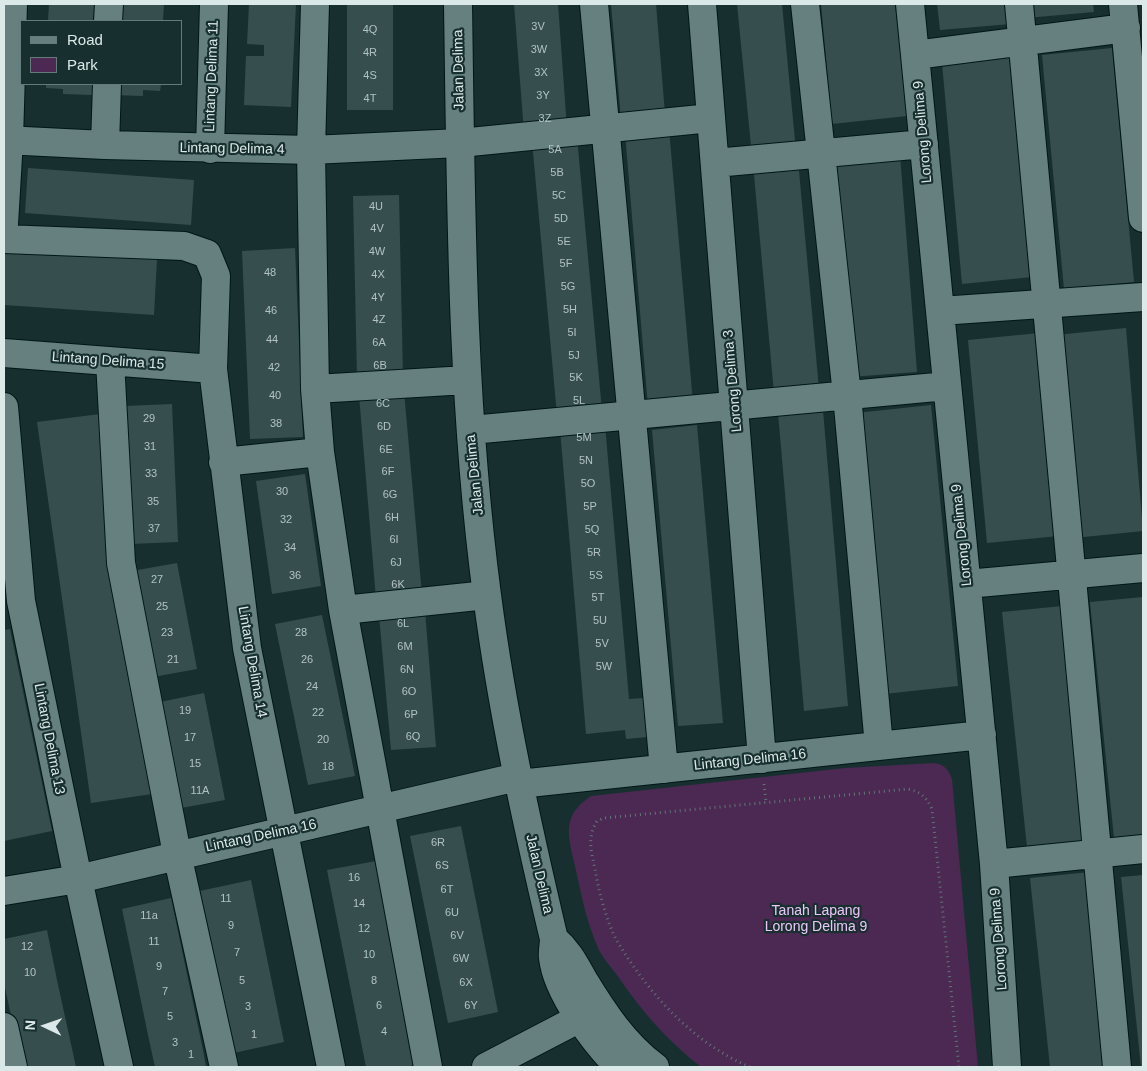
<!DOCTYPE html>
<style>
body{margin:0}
#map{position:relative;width:1147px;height:1071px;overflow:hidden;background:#17302f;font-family:Arial,sans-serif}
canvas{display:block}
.frame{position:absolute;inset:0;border:5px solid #dbe9e8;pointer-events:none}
.legend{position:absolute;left:20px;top:20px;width:162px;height:65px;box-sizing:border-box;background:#17302f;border:1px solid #657a79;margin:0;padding:6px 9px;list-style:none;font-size:15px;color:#dbe9e8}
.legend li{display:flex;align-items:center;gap:10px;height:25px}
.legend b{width:25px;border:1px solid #657a79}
.north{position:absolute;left:20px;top:1001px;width:50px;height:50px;-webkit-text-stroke:4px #17302f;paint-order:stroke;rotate:273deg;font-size:14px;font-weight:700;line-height:20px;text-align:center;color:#dbe9e8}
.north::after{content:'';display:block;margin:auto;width:18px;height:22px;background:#dbe9e8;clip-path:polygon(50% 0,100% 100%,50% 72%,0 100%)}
</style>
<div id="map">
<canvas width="1147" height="1071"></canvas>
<div class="frame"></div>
<ul class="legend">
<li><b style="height:6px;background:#65807f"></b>Road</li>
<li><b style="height:14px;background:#4b2953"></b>Park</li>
</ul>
<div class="north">N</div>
</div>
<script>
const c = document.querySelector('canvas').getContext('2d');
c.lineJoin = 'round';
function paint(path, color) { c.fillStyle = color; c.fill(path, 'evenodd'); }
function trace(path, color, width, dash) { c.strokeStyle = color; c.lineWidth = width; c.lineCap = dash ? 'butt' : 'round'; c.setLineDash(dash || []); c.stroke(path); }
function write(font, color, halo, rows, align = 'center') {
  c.font = font + ' Arial,sans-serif'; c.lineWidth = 4.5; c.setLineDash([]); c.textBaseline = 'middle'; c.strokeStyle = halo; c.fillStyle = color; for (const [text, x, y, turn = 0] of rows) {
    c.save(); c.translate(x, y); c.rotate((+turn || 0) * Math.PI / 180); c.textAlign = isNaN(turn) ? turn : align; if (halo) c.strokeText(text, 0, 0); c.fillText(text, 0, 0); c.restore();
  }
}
paint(new Path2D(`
 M934,763c10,2 14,5 18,16l26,288h-277c-33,-26 -58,-54 -82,-89 -6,-9 -15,-18 -20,-28 -12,-26 -18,-56 -24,-84 -7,-31 -14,-50 16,-70l254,-28z`), '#4b2953');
paint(new Path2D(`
 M49,4h47v17h-48z
 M117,4h47l-1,17h-47z
 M249,4h47l-5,103 -47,-2 2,-49h18v-11l-17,-1z
 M347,4h46v106h-46z
 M514,4h44l9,125 -43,3z
 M611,4h45l9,110 -44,5z
 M737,4h45l14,147 -44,5z
 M821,4h74l12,112 -75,8z
 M937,4h72l2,20 -71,6z
 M1024,4h69l1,8 -68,6z
 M1112,48l22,234 -70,7 -22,-234z
 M1012,56l20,221 -70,7 -20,-221z
 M46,84h47l-1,11 -29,-1v-5l-17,-1z
 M114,84h47l-1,7 -17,-1v6l-30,-1z
 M669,129l24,274 -45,4 -23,-274z
 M577,137l25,274 -45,4 -25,-274z
 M900,155l17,217 -67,5 -17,-217z
 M798,160l21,229 -45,4 -21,-229z
 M28,168l166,12 -3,45 -166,-12z
 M399,195l4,182h-46l-4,-181z
 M4,248l153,11 -3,56 -150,-10z
 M295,248l8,189 -53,2 -8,-188z
 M1126,328l17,203 -69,7 -18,-203z
 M1039,333l19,203 -71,7 -19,-203z
 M404,391l18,204 -46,4 -17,-204z
 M172,404l6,138 -48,2 -5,-138z
 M931,405l27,281 -74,8 -28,-281z
 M823,410l25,296 -44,5 -26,-298z
 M100,414l52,380 -61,9 -54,-381z
 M605,425l24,274 16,-1 3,39 -22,2 -1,-9 -39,4 -26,-305z
 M697,425l26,298 -45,3 -26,-296z
 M305,474l16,112 -49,8 -16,-113z
 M177,563l20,106 -44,8 -21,-106z
 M1143,597v238l-29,3 -24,-236z
 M1062,606l24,236 -59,5 -25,-235z
 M425,611l11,136 -45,3 -12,-135z
 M322,615l33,161 -47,9 -33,-161z
 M10,629l42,202 -48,10v-211z
 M204,693l21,107 -44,8 -21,-106z
 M461,826l37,186 -50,11 -38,-187z
 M376,861l39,204 -10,2h-39l-39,-197z
 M1090,872l20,195h-60l-20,-189z
 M1143,875v192h-2l-20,-190z
 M251,880l33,162 -55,12 -34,-162z
 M171,898l32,152 3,17h-51l-7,-32 -26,-126z
 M47,930l10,50 19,87h-54l-18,-84v-44z`), '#364f4e');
const minor = new Path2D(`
 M315,4l-4,146 4,239 5,63 23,158 85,457
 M458,4c3,197 3,395 29,591 15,116 40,230 67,344 0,6 -2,13 -1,19 4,35 42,85 66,109
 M594,4l70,765
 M702,4l60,755
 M805,4l42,391 32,351
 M910,4l84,860 13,203
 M1019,4l98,1063
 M1123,4l20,214
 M108,21l1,-17
 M915,55l211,-27
 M4,140l101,5 206,5 149,-7 251,-25
 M105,145l2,-61
 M210,149l4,-145
 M715,163l209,-19
 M4,224l5,-84 4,-136
 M4,239l180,7 23,8 9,22 -3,93 34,279 84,419
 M940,311l203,-14
 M4,353l209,16
 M110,361l11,202 56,291 47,213
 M315,389l152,-9
 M4,407l17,194 57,278 41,188
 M471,430l476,-44
 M223,462l97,-10
 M967,584l176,-16
 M343,610l144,-15
 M519,784l463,-49
 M994,864l149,-15
 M4,891l74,-12 439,-102
 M554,939c14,12 20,24 29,40 20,33 41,65 72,88
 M4,1027l9,40
 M486,1067l94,-49`);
trace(minor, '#011717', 30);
trace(new Path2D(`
 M764,784l2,18
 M750,1067c-57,-24 -101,-73 -133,-126 -10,-18 -19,-52 -22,-72 -4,-18 -8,-32 2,-48l7,-3 304,-29c13,3 18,8 24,20l27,258`), '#607574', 3, [1, 4]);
trace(minor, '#65807f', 28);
write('11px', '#b2c2c2', null, [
 ["3V",538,27],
 ["4Q",370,30],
 ["3W",539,50],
 ["4R",370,53],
 ["3X",541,73],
 ["4S",370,76],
 ["3Y",543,96],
 ["4T",370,99],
 ["3Z",545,119],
 ["5A",555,150],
 ["5B",557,173],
 ["5C",559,196],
 ["4U",376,207],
 ["5D",561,219],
 ["4V",377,229],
 ["5E",564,242],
 ["4W",377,252],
 ["5F",566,264],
 ["48",270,273],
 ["4X",378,275],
 ["5G",568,287],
 ["4Y",378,298],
 ["5H",570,310],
 ["46",271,311],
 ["4Z",379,320],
 ["5I",572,333],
 ["44",272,340],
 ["6A",379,343],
 ["5J",574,356],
 ["6B",380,366],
 ["42",274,368],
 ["5K",576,378],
 ["40",275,396],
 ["5L",579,401],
 ["6C",383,404],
 ["29",149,419],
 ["38",276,424],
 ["6D",384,427],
 ["5M",584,438],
 ["31",150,447],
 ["6E",386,450],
 ["5N",586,461],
 ["6F",388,472],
 ["33",151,474],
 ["5O",588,484],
 ["30",282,492],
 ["6G",390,495],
 ["35",153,502],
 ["5P",590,507],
 ["6H",392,518],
 ["32",286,520],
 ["37",154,529],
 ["5Q",592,530],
 ["6I",394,540],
 ["34",290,548],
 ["5R",594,553],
 ["6J",396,563],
 ["36",295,576],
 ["5S",596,576],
 ["27",157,580],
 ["6K",398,585],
 ["5T",598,598],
 ["25",162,607],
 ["5U",600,621],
 ["6L",403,624],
 ["23",167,633],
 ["28",301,633],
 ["5V",602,644],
 ["6M",405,647],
 ["21",173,660],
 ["26",307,660],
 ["5W",604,667],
 ["6N",407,670],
 ["24",312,687],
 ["6O",409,692],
 ["19",185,711],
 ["22",318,713],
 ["6P",411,715],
 ["6Q",413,737],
 ["17",190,738],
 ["20",323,740],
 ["15",195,764],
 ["18",328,767],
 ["11A",200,791],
 ["6R",438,843],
 ["6S",442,866],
 ["16",354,878],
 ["6T",447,890],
 ["11",226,899],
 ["14",359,904],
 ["6U",452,913],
 ["11a",149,916],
 ["9",231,926],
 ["12",364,929],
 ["6V",457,936],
 ["11",154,942],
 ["12",27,947],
 ["7",237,953],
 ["10",369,955],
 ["6W",461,959],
 ["9",159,967],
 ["10",30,973],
 ["5",242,981],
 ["8",374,981],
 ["6X",466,983],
 ["7",165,992],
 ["6",379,1006],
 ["6Y",471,1006],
 ["3",248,1007],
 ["5",170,1017],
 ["4",384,1032],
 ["1",254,1035],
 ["3",175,1043],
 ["1",191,1055]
]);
write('14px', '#dbe9e8', '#17302f', [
 ["Jalan Delima",459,70,-91],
 ["Lintang Delima 11",212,76,-88],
 ["Lorong Delima 9",923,132,-95],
 ["Lintang Delima 4",232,149,1],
 ["Lintang Delima 15",108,361,4],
 ["Lorong Delima 3",733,381,-95],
 ["Jalan Delima",475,475,-96],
 ["Lorong Delima 9",962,535,-96],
 ["Lintang Delima 14",252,662,80],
 ["Lintang Delima 13",49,739,79],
 ["Lintang Delima 16",750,760,-6],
 ["Lintang Delima 16",261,836,-12],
 ["Jalan Delima",539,874,77],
 ["Lorong Delima 9",999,939,-94]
]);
write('14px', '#eec5f8', '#17302f', [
 ["Tanah Lapang",816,911],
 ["Lorong Delima 9",816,927]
]);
</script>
